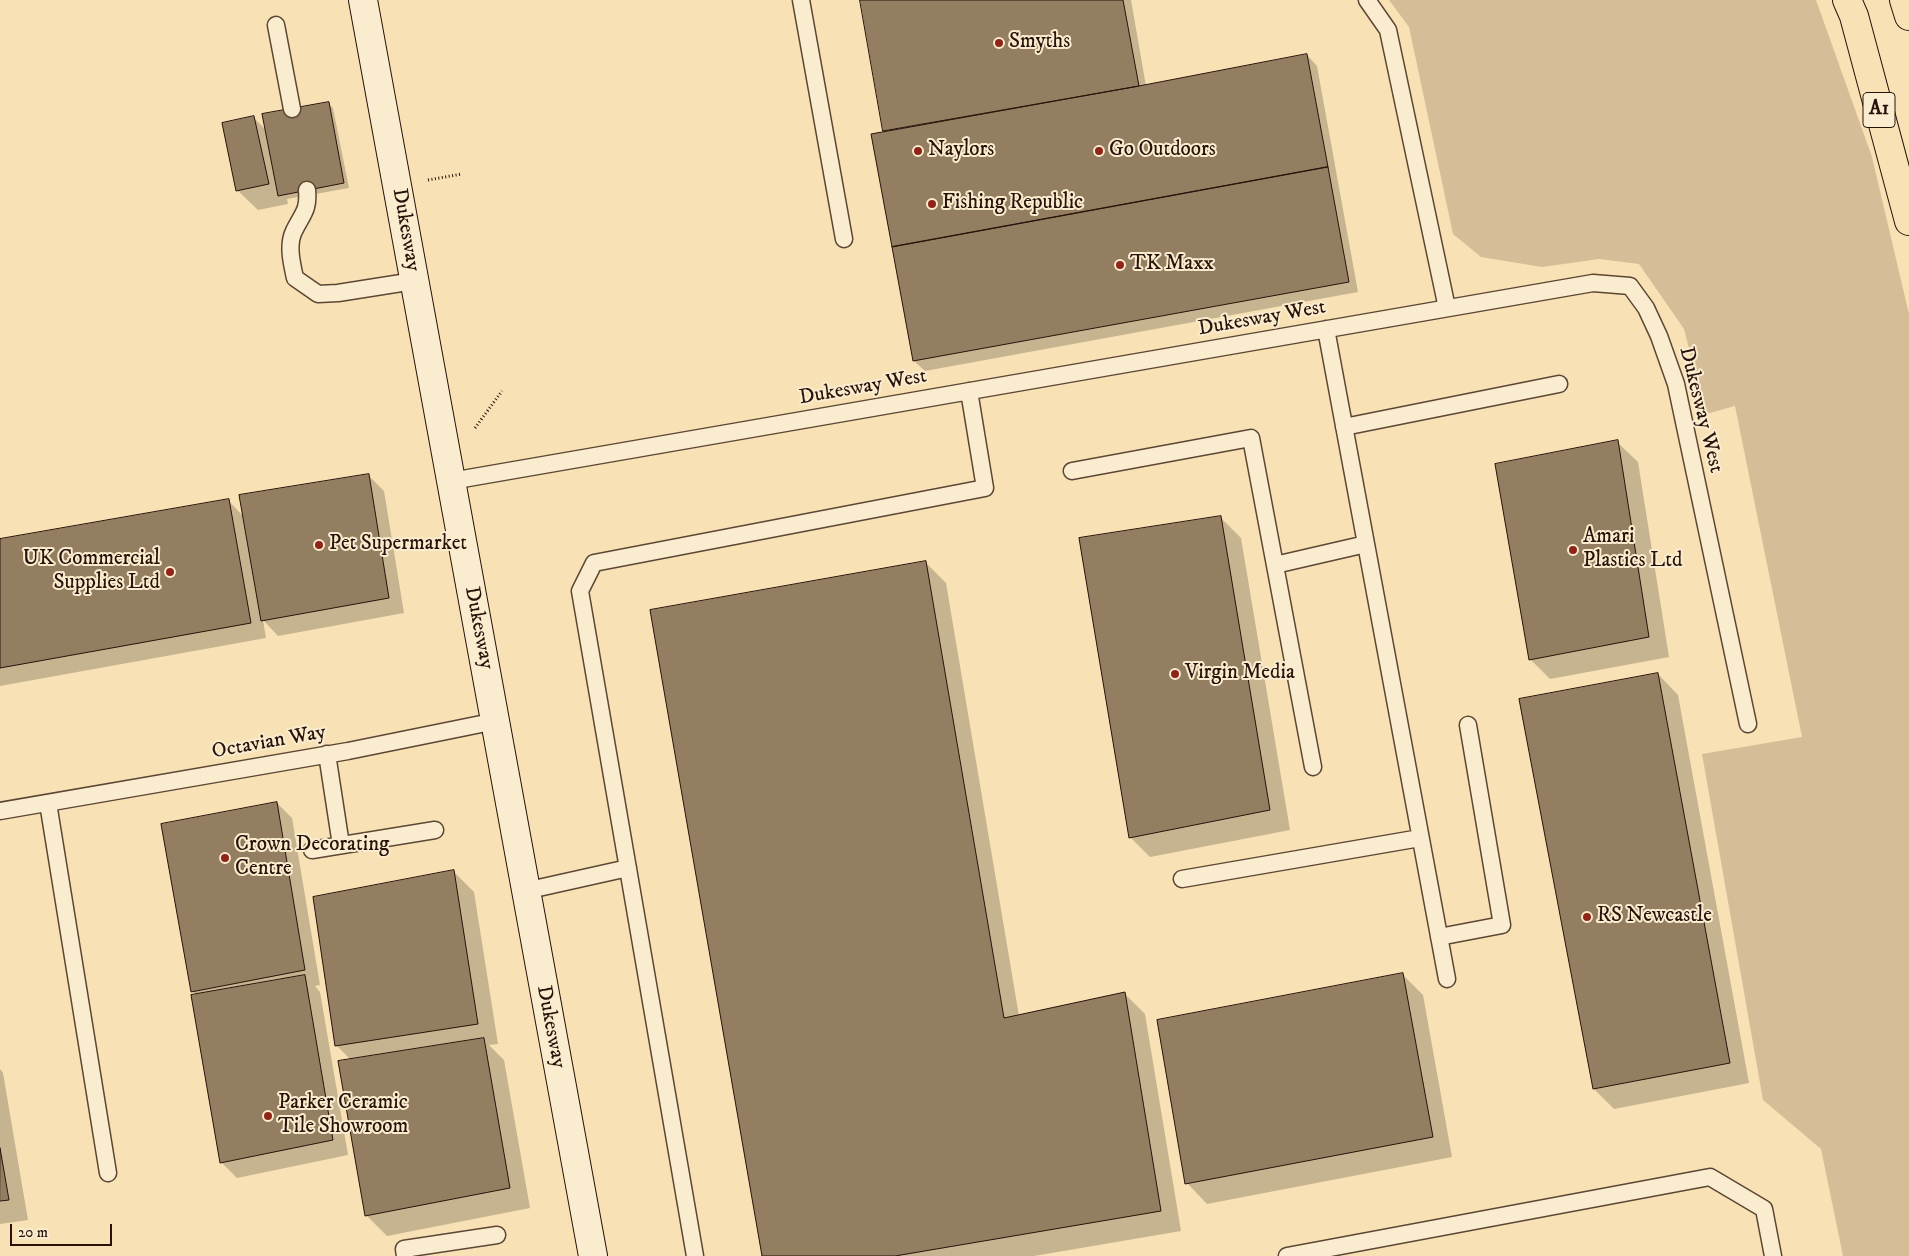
<!DOCTYPE html>
<style>
body{margin:0}
#map{position:relative;width:1909px;height:1256px;overflow:hidden;background:#f8e1b4;font-family:"IM FELL DW Pica",serif}
canvas{display:block}
.scale{position:absolute;left:10px;top:1224px;width:102px;height:22px;box-sizing:border-box;border:2px solid #28120a;border-top:0;padding-left:6px;font-size:15px;line-height:18px;white-space:nowrap;color:#28120a;-webkit-text-stroke:4px #faecce;paint-order:stroke}
</style>
<div id="map">
<canvas width="1909" height="1256"></canvas>
<div class="scale">20 m</div>
</div>
<script>
const c = document.querySelector('canvas').getContext('2d');
c.lineJoin = 'round';
function paint(path, color) { c.fillStyle = color; c.fill(path, 'evenodd'); }
function trace(path, color, width, dash) { c.strokeStyle = color; c.lineWidth = width; c.lineCap = dash ? 'butt' : 'round'; c.setLineDash(dash || []); c.stroke(path); }
function write(font, color, halo, rows, align = 'center') {
  c.font = font + ' "IM FELL DW Pica",serif'; c.lineWidth = 4; c.setLineDash([]); c.textBaseline = 'middle'; c.strokeStyle = halo; c.fillStyle = color; for (const [text, x, y, turn = 0] of rows) {
    c.save(); c.translate(x, y); c.rotate((+turn || 0) * Math.PI / 180); c.textAlign = isNaN(turn) ? turn : align; if (halo) c.strokeText(text, 0, 0); c.fillText(text, 0, 0); c.restore();
  }
}
paint(new Path2D(`
 M1389,0h427l56,157 37,157v942h-66l-22,-107 -58,-49 -61,-346 100,-17 -67,-331 -29,8 -22,-85 -45,-65 -40,-5 -57,8 -61,-10 -28,-23 -44,-207z`), '#d5be97');
paint(new Path2D(`
 M861,0h270l15,86 161,-31 10,11 41,226 -433,79 -11,-10 -29,-229z
 M328,103l5,5 16,80 -62,11 1,5 -30,6 -21,-20 17,-72 13,13z
 M1617,442l21,20 31,195 -119,22 -20,-20z
 M368,475l16,16 20,122 -126,23 -15,-16 3,18 -266,48v-145l228,-41 16,17z
 M1221,518l20,20 49,292 -140,27 -20,-20z
 M926,563l20,20 73,433 106,-22 20,20 36,217 -147,25h-270z
 M1658,674l20,21 71,388 -135,26 -20,-20z
 M277,803l15,15 28,167 -5,1 5,6 28,163 -111,23 -16,-16 -25,-167 -4,-4z
 M453,871l21,21 24,152 -9,1 15,15 26,148 -143,28 -21,-21 -15,-155 -14,-14 -23,-148z
 M1403,975l20,20 29,162 -245,47 -20,-21z
 M0,1069l3,4 25,147 -28,4z`), '#0003');
const building = new Path2D(`
 M860,0h263l16,86 -256,45z
 M1307,54l21,113 -436,80 -21,-113 268,-48z
 M329,102l15,81 -66,13 -16,-82z
 M254,116l15,68 -33,7 -14,-68z
 M1328,167l21,115 -436,79 -21,-114z
 M1618,440l31,197 -120,23 -34,-196z
 M369,474l20,124 -128,23 -22,-126z
 M229,499l22,124 -251,45v-129z
 M1221,516l49,294 -141,28 -50,-300z
 M926,561l78,457 121,-26 36,219 -266,45h-133l-112,-646z
 M1658,673l72,390 -137,26 -74,-390z
 M277,802l28,168 -114,22 -30,-168z
 M454,870l24,154 -143,22 -22,-149z
 M1403,973l30,164 -248,47 -28,-164z
 M305,975l28,165 -113,23 -29,-168z
 M484,1038l26,150 -145,28 -27,-155z
 M0,1148l9,52 -9,1z`);
paint(building, '#947e62');
trace(building, '#28120a', 1);
const lane = new Path2D(`
 M801,0l43,239
 M1367,0l21,30 59,278
 M276,25l16,84
 M307,190c2,21 -5,24 -13,41 -7,14 -2,33 1,47l23,16 20,-1 76,-12
 M1326,329l121,650
 M1344,427l215,-43
 M1072,471l179,-33 62,329
 M451,481l1142,-198 37,3 16,22 13,28 17,48 72,340
 M1275,565l91,-21
 M327,754l14,91
 M48,803l60,370
 M0,811l348,-60 148,-30
 M312,850l123,-20
 M1182,879l238,-41
 M525,891l103,-23
 M1439,937l63,-12 -34,-200
 M405,1256l-1,-7 93,-14
 M695,1256l-115,-665 14,-28 391,-75 -16,-97
 M1287,1256l423,-79 54,32 9,47`);
const secondary = new Path2D(`
 M363,0c77,419 152,838 230,1256`);
const highway = new Path2D(`
 M1847,0l7,16 55,205
 M1904,0l5,16`);
trace(lane, '#5c4634', 19);
trace(secondary, '#28120a', 30);
trace(highway, '#28120a', 30);
trace(new Path2D(`
 M428,180l34,-6
 M475,428l27,-37`), '#28120a', 3, [1, 2.5]);
trace(lane, '#faecce', 16);
trace(secondary, '#faecce', 28);
trace(highway, '#f8e1b4', 28);
for (const [x, y, r, color] of [
 [999,43,5,"#8f2418"],
 [918,151,5,"#8f2418"],
 [1099,151,5,"#8f2418"],
 [932,204,5,"#8f2418"],
 [1120,265,5,"#8f2418"],
 [319,545,5,"#8f2418"],
 [1573,550,5,"#8f2418"],
 [170,572,5,"#8f2418"],
 [1175,674,5,"#8f2418"],
 [225,858,5,"#8f2418"],
 [1587,917,5,"#8f2418"],
 [268,1116,5,"#8f2418"]
]) { const dot = new Path2D(); dot.arc(x, y, r, 0, 2 * Math.PI); c.fillStyle = color; c.fill(dot); trace(dot, '#faecce', 2); }
for (const [x, y, w] of [
 [1879,110,32]
]) { const box = new Path2D(); box.roundRect(x - w / 2, y - 17.5, w, 35, 4); c.fillStyle = '#faecce'; c.fill(box); trace(box, '#28120a', 1); }
write('bold 20px', '#28120a', null, [
 ["A1",1879,110]
]);
write('21px', '#28120a', '#faecce', [
 ["Smyths",1009,43],
 ["Naylors",928,151],
 ["Go Outdoors",1109,151],
 ["Fishing Republic",942,204],
 ["TK Maxx",1130,265],
 ["Amari",1583,538],
 ["Plastics Ltd",1583,562],
 ["Pet Supermarket",329,545],
 ["UK Commercial",160,560,"right"],
 ["Supplies Ltd",160,584,"right"],
 ["Virgin Media",1185,674],
 ["Crown Decorating",235,846],
 ["Centre",235,870],
 ["RS Newcastle",1597,917],
 ["Parker Ceramic",278,1104],
 ["Tile Showroom",278,1128]
], 'left');
write('21px', '#28120a', '#faecce', [
 ["Dukesway",405,230,80],
 ["Dukesway West",1262,319,-10],
 ["Dukesway West",863,388,-10],
 ["Dukesway West",1700,410,76],
 ["Dukesway",478,628,79],
 ["Octavian Way",269,743,-10],
 ["Dukesway",550,1027,79]
]);
</script>
